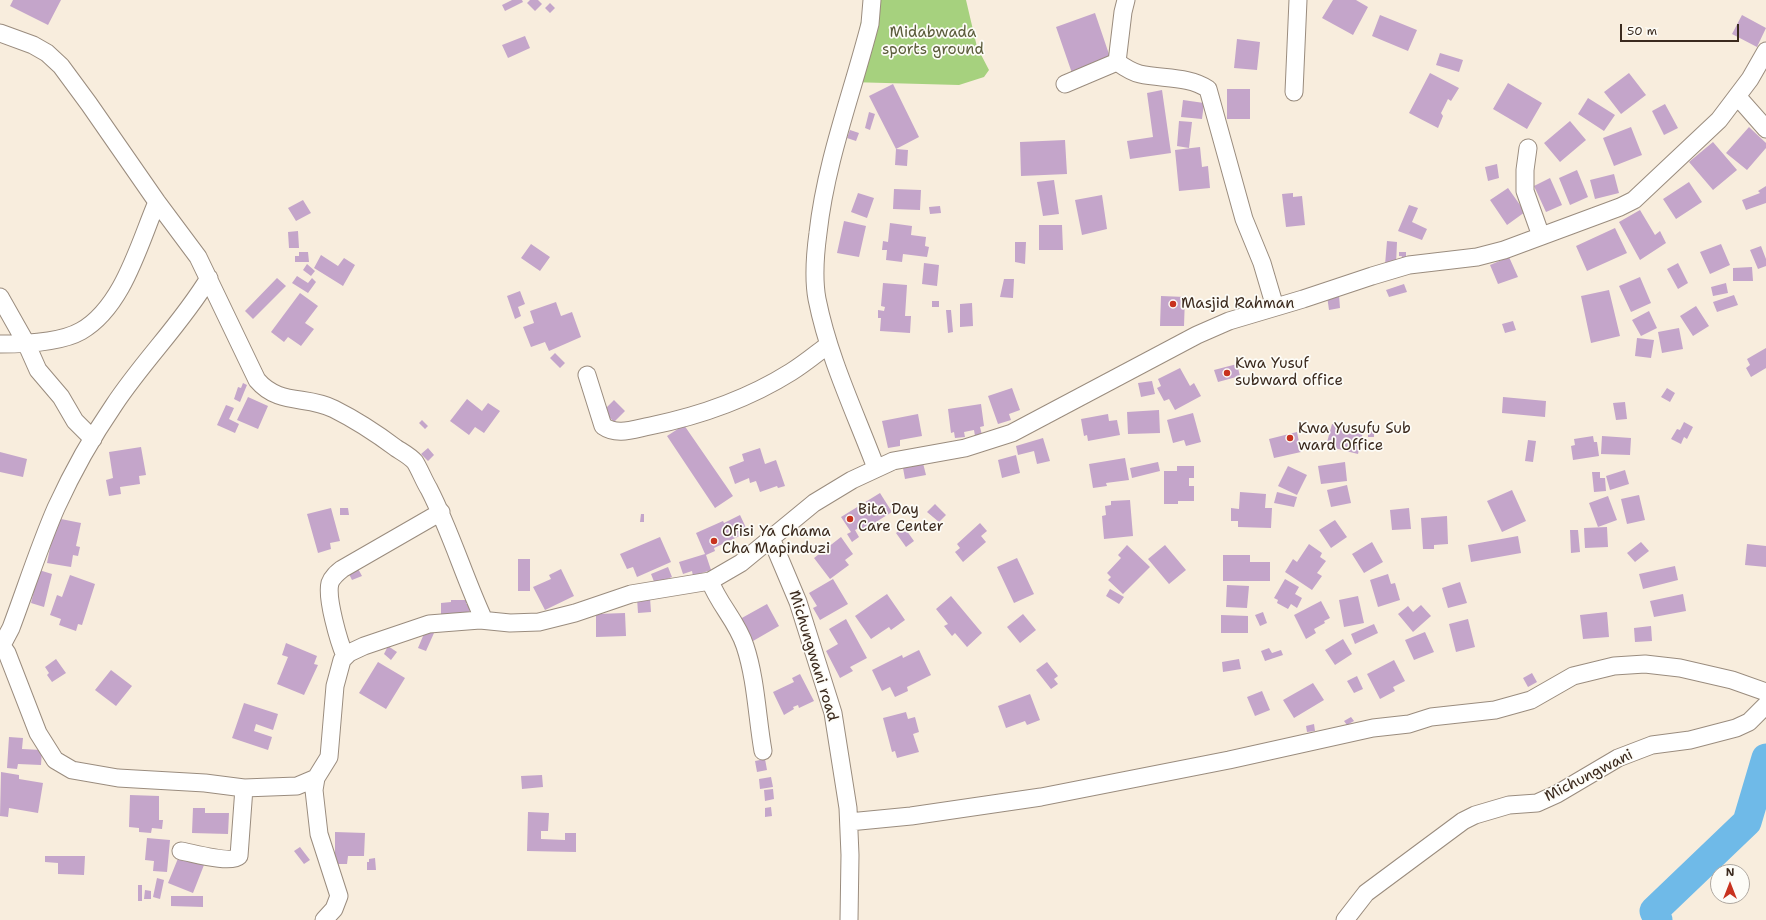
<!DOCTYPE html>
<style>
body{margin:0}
#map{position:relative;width:1766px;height:920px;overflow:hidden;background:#f8eddd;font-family:"Shantell Sans",sans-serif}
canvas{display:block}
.north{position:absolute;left:1710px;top:864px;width:40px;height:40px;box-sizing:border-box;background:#fdfcf7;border:1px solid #afa8a0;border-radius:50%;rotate:0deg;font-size:11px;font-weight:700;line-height:16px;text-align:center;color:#3b2a1e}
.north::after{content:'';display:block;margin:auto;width:14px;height:18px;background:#c8321e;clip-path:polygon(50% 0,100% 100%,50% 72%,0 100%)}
.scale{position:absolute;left:1620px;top:24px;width:119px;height:18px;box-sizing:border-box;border:2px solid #3b2a1e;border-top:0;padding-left:5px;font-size:12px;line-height:14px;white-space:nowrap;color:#3b2a1e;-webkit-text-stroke:3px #fdfcf7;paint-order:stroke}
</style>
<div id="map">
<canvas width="1766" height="920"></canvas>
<div class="north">N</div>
<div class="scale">50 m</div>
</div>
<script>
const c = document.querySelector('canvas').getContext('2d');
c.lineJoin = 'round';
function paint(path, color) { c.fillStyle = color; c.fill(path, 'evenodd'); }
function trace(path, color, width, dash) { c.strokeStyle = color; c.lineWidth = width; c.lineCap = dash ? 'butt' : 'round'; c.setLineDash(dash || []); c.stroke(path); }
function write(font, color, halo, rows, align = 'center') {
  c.font = font + ' "Shantell Sans",sans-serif'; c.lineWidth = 3.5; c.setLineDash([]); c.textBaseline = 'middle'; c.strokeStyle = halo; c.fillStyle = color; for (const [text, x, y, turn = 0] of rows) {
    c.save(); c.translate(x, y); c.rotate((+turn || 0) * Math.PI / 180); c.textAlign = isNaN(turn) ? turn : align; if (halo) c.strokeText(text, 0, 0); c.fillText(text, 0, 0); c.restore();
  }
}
paint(new Path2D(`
 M867,0h99l11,47 12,23 -5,7 -25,8 -110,-3 13,-66z`), '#a6d17e');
trace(new Path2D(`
 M1658,920l-4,-9 93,-89 19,-64`), '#6fbae8', 29);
paint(new Path2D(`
 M13,0h48l-13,25 -38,-19z
 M512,0h10l1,2 -18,9 -3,-6z
 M530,0h8l4,4 -7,7 -8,-8z
 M1333,0h23l12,7 -15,28 -31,-17z
 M550,3l5,5 -5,5 -5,-5z
 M1095,13l17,50 -39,13 -17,-49z
 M1380,15l37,15 -9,21 -36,-15z
 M1742,15l24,13 -9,19 -25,-13z
 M525,36l5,12 -22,10 -6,-13z
 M1237,39l23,3 -3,28 -23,-2z
 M1440,53l23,7 -4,12 -23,-7z
 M1430,73l29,15 -8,13 -3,-2 -7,14 2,3 -5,12 -29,-15z
 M1629,73l17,22 -25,19 -17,-22z
 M1508,83l34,20 -15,26 -34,-20z
 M893,84l26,53 -23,12 -27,-53z
 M1227,89h23v30h-23z
 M1162,90l9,63 -41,6 -3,-18 26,-4 -6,-44z
 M1588,98l27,17 -11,16 -26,-17z
 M1183,100l21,3 -2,16 -21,-2z
 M1665,104l13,24 -14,7 -12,-24z
 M869,112l6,2 -5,16 -5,-2z
 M1179,121l13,1 -3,26 -12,-2z
 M1570,121l16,19 -26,22 -16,-19z
 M1631,127l11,28 -28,11 -11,-28z
 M1749,127l17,16v5l-19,22 -21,-17z
 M850,130l9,3 -3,8 -9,-3z
 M1065,140l2,34 -46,2 -1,-34z
 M1713,142l24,28 -24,20 -24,-28z
 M1200,147l2,20 6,-1 2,22 -31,3 -4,-41z
 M896,149l12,1 -1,16 -12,-1z
 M1497,164l2,14 -11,3 -3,-14z
 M1577,170l11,27 -18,8 -11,-27z
 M1614,174l5,19 -24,6 -5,-19z
 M1550,178l12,27 -16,7 -12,-26z
 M1054,180l5,34 -16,2 -6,-34z
 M1689,182l13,20 -26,17 -13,-20z
 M1766,186v17l-20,7 -4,-10 18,-7 -2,-2z
 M1508,188l17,24 -18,13 -17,-25z
 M894,189l27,1 -1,20 -27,-1z
 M858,193l16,5 -7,20 -16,-6z
 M1293,193v4l9,-1 3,29 -19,2 -4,-33z
 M1102,195l5,34 -25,6 -7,-35z
 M303,200l8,13 -15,8 -8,-13z
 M1409,205l9,3 -6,14 15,7 -5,11 -24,-9z
 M940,206l1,7 -11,1 -1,-7z
 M1640,210l15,25 5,-4 6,12 -26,17 -21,-38z
 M844,221l22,5 -7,31 -22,-4z
 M890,223l22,3 -1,9 15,2 -1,9 4,1 -2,10 -24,-3 -1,8 -16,-2 1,-10h-5l1,-9 5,1z
 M1039,225h23l1,25h-24z
 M1615,228l12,25 -40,18 -11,-25z
 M298,231l1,17h-10l-1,-16z
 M1387,241l10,1 -1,23h-11z
 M1015,242h11l-1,22 -10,-2z
 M531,244l19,13 -10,14 -19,-13z
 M1721,244l9,21 -20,9 -10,-22z
 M1761,246l5,13v7l-8,3 -8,-19z
 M299,252h9l1,10h-14v-6h4z
 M1399,252h7v8h-5l1,-4h-3z
 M321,255l17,11 6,-8 11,7 -12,21 -29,-18z
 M1509,257l9,20 -20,7 -8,-19z
 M924,263l15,2 -2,21 -15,-2z
 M1678,263l10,20 -10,6 -11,-20z
 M307,264l8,7 -4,5 -8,-6z
 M1752,267l1,14h-20v-13z
 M297,276l11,7 4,-5 4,4 -8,11 -16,-10z
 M1640,277l11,26 -20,9 -12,-26z
 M277,278l9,8 -33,33 -8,-8z
 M1004,279h10l-1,19 -13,-1z
 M883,283l24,2 -2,31h6l-1,17 -30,-2 1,-13h-3v-8l6,1 1,-4 -4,-1z
 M1726,283l2,10 -15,3 -2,-9z
 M1404,284l3,8 -18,5 -3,-7z
 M1609,290l11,46 -29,7 -10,-47z
 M520,291l5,13 -7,3 3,9 -6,3 -8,-23z
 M300,293l18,13 -13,17 9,6 -13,17 -13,-9 -4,5 -13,-10z
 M1339,295l1,13 -11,2 -2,-14z
 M1734,295l4,10 -21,7 -4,-10z
 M1161,296l24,1 -1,29h-24z
 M932,301h7v6h-7z
 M556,302l5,14 11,-4 9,25 -32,14 -4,-9 -14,5 -8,-20 11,-4 -4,-12z
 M972,303l1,23 -13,1v-23z
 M1696,306l13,20 -16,10 -13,-20z
 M946,310h5l2,22 -5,1z
 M1649,311l8,17 -16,8 -9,-16z
 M1513,321l3,9 -11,3 -3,-9z
 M1679,328l4,21 -21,4 -4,-21z
 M1637,338l17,2 -3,18 -16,-2z
 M1766,348v20l-15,9 -5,-9 4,-3 -3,-6z
 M555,353l10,10 -5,5 -10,-10z
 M1237,364l3,12 -22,6 -4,-12z
 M1180,368l10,18 4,-3 7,13 -26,14 -6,-11 -5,2 -7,-13 4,-2 -3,-7z
 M1152,381l3,13 -14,3 -3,-14z
 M243,383l4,2 -7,17 -6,-3 4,-12 3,1z
 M1012,388l8,22 -11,4 2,6 -13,4 -10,-28z
 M1667,388l8,5 -5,9 -9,-5z
 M248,397l20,9 -10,23 -21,-9z
 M1503,397l43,4 -1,16 -43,-4z
 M467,399l15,12 6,-8 12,8 -16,22 -9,-6 -6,8 -19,-14z
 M614,400l11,11 -11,11 -11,-11z
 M1625,402l2,17 -11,1 -3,-17z
 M981,404l3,22 -4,1 2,8 -7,1 -1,-6 -10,2 1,5 -10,1 -1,-6 -3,1 -3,-24z
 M226,405l8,3 -5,11 10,5 -4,9 -18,-8z
 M1159,410l1,23 -32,1 -1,-22z
 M1193,413l8,29 -15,4 -2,-6 -11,3 -6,-23z
 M918,414l4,22 -22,4v6l-12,2 -6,-27z
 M1108,414l1,7 8,-1 3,15 -32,6 -1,-6 -3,1 -3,-17z
 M422,420l6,6 -3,3 -6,-6z
 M1684,422l9,5 -6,12 -3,-2 -3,7 -10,-5 6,-10 3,1z
 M1332,424l31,8 -5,22 -32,-8z
 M684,425l49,71 -18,12 -48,-72z
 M1368,431h6v6h-6z
 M1297,432l4,20 -27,6 -5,-19z
 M1593,436l1,6h3l2,14 -26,4 -2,-14 4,-1 -1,-6z
 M1602,436l29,2 -1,17 -29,-1z
 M1043,438l7,23 -13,3 -3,-13 -16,4 -2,-9z
 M1528,440l8,1 -3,21 -8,-1z
 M141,447l5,28 -7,1 1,8 -20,3 1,7 -12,2 -3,-16 7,-2 -4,-26z
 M428,448l6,7 -6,6 -7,-7z
 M760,448l5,16 11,-4 9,26 -7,2 -1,-2 -17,6 -4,-11 -6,2 -1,-5 -14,6 -6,-17 15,-6 -2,-7z
 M0,452l27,7 -4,18 -23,-5z
 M1016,455l4,18 -18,5 -4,-18z
 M1125,458l4,22 -23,3 1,3 -14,2 -4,-24z
 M1158,462l2,9 -28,7 -2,-10z
 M1345,462l2,19 -26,3 -3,-18z
 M923,463l3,12 -21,4 -2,-11z
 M1177,466h17v12h-5v8h5v15h-16v3h-14v-33h13z
 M1288,466l19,9 -10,20 -19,-9z
 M1625,470l4,14 -19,6 -4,-14z
 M1592,472h8v6h5l1,13 -12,1z
 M1347,485l4,18 -20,4 -4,-17z
 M1512,490l14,31 -24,11 -15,-31z
 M1240,492l26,2 -1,14h7l-1,20 -33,-1v-6h-7v-13l8,1z
 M1277,492l20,5 -3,10 -20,-4z
 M880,493l12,19 -29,18 -2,-3 -6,3 4,7 -7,5 -5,-8 4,-2 -10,-15z
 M1639,495l6,25 -18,4 -6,-25z
 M1608,496l9,24 -19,7 -9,-24z
 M1130,500l3,36 -29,3 -2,-23 4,-1 -1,-9 6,-1v-4z
 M935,504l11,11 -7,7 -12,-10z
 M331,508l9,33 -10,2 1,6 -13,4 -11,-39z
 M340,508h8l1,7h-9z
 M1409,508l2,21 -19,1 -2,-20z
 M641,514h3v8h-4z
 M740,515l8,17 -34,16 1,3 -9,4 5,15 -18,6 -1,-5 -9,3 -4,-12 26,-8 -9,-21 27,-12 1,2z
 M1447,516l1,28 -14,1v4h-11l-2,-31z
 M56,518l25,5 -5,23 4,1 -2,9 -5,-1 -2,12 -24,-4z
 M1335,520l12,17 -16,11 -12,-18z
 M980,523l7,8 -6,5 5,6 -23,20 -8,-10 5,-4 -3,-4z
 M904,527l10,14 -8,6 -10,-14z
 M1607,527l1,20 -23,1 -1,-20z
 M1570,530h8l2,22 -9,1z
 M1518,536l3,17 -50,9 -3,-17z
 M660,537l11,25 -34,15 -4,-10 -6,2 -7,-15z
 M841,537l12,17 -8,6 4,5 -19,14 -16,-21z
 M1372,542l11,20 -19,11 -12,-19z
 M1641,542l8,9 -14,11 -8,-9z
 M1309,544l13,9 -2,4 6,4 -9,12 5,3 -10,14 -27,-18 8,-13 4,3z
 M1747,544l19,2v21l-21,-2z
 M1127,545l23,22 -27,27 -15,-14 3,-3 -4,-4 14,-15 -3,-3z
 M1165,545l21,25 -17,14 -21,-25z
 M1223,555h27v7h20v19h-47z
 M1017,558l17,36 -20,9 -17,-36z
 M518,559h12v32h-12z
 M356,565l6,11 -10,4 -5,-10z
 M1675,566l3,14 -35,9 -4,-15z
 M668,567l4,10 -17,7 -4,-10z
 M561,569l13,27 -29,14 -12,-23 18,-8 -2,-4z
 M39,570l13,4 -8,33 -13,-4z
 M1388,574l3,10 4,-1 5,17 -22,7 -8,-27z
 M70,575l25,9 -13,41 -4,-1 -2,7 -17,-6 2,-6 -11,-4 7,-20 5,2z
 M833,579l15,25 -28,16 -7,-12 4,-2 -8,-13z
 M1285,579l14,8 -4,7 7,4 -5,10 -6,-4 -3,5 -11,-6 1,-3 -4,-2z
 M1460,582l7,21 -19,5 -6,-20z
 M1227,585l22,1 -2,22 -21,-1z
 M1110,589l14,8 -5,7 -13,-8z
 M887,594l18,26 -14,10 -2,-3 -18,12 -16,-23z
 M1683,594l3,17 -32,6 -4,-16z
 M951,596l31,37 -15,14 -12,-14 -3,3 -8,-10 4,-2 -12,-15z
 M1358,596l6,27 -20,4 -5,-27z
 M637,598h13l1,14 -13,1z
 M451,600h15v4h3l1,11 -26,3 -1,-4h-2v-11l10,-1z
 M1321,601l9,17 -6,3 1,2 -11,6 2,4 -10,6 -12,-24z
 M767,604l12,22 -26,15 -13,-22z
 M1421,605l10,11 -18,16 -15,-18 10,-8 5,6z
 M1263,612l4,11 -7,3 -5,-11z
 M1607,612l2,25 -26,2 -3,-24z
 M625,613l1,23 -30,1v-23z
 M1023,614l13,16 -16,13 -13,-16z
 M1221,615l27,1v17h-27z
 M846,619l21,39 -17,9 3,4 -13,7 -14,-27 12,-7 -9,-15z
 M1468,619l7,28 -19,5 -7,-28z
 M1374,624l4,9 -23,11 -4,-10z
 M1651,626l1,15 -17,1 -1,-14z
 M426,629l8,4 -8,18 -8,-3z
 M1425,632l9,20 -20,8 -9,-20z
 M1343,639l9,15 -17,11 -10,-15z
 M286,643l31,13 -3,8 4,1 -14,30 -27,-11 11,-27 -6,-2z
 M388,646l9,6 -6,8 -7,-6z
 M1269,648l3,5 9,-3 2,5 -18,6 -4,-10z
 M919,650l12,25 -24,12 1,4 -13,6 -5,-10 -8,4 -10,-21 30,-15 1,3z
 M56,659l10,14 -14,9 -5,-7 2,-2 -4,-6z
 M1239,659l2,10 -18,3 -1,-10z
 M1394,660l11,21 -12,6 2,4 -15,8 -13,-25z
 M378,662l27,16 -19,31 -27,-16z
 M1047,662l11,14 -4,3 4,5 -7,5 -15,-19z
 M111,670l21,16 -16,20 -21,-16z
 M1532,673l5,9 -9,5 -5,-9z
 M800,674l14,27 -15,7 -1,-3 -5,2 1,2 -10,6 -11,-23 21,-10 -2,-4z
 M1357,676l6,13 -9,4 -7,-12z
 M1313,683l11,17 -30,18 -11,-18z
 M1262,691l8,19 -15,6 -8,-19z
 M1030,694l10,26 -13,5 -2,-4 -19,7 -8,-22z
 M244,703l34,11 -5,16 -17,-6 -2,7 18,6 -4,13 -36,-12z
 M906,712l2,7 7,-2 4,15 -6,2 6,18 -22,6 -2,-7 -3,1 -9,-34z
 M1351,717l3,4 -7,4 -3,-4z
 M1314,724l1,7 -8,1 -1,-6z
 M9,737l14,1 -1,11 20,1 -1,15 -23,-1 -1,5 -10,-1z
 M765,759l2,11 -10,2 -2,-11z
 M1,772l18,3v4l24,4 -5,30 -29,-5 -1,9 -8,-1z
 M542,775l1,12 -21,2 -1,-13z
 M771,777l2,10 -13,2 -1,-10z
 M773,789l1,10 -9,2 -1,-11z
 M130,795l29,1v24h4l-1,9 -10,-1 -1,5 -12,-1v-4l-10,-1z
 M771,807l1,9 -7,1v-9z
 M193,808h12v5h24l-1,21 -36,-1z
 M528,812l21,1 -1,18h-7v8l24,1v-7h11v19l-49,-1z
 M335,832l30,1 -1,23h-16l-1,8h-12z
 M147,838l23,2 -3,32 -14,-1 1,-10 -9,-1z
 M300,847l10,13 -6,4 -10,-13z
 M45,856h40l-1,19 -26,-1v-11l-13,-1z
 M179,856l25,9 -11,28 -25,-10z
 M375,858l1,12h-9v-8h2v-3z
 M157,878l7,2 -4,19 -7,-2z
 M138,885h4v16h-4z
 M145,890l6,1v8h-7z
 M171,896h32v11l-32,-1z`), '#c4a5ca');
const minor = new Path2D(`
 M872,0l-2,24c-18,70 -44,137 -52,209 -3,22 -5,44 -1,66 12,60 38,113 59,169
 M0,33l33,12 14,8 14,13 28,38 68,98 41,55 59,123c22,26 50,15 77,29 22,11 42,24 62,39 6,4 14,8 19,14 5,8 9,19 14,27 22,43 35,88 55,131
 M1117,62c7,5 14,10 23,12 22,5 49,2 68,15l36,130 18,44 13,44
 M1065,84l52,-22 6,-50 3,-12
 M1294,92l4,-92
 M1737,96l29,33
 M1528,148l-3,22v21l16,45
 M0,297l26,46 12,27 23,27 14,24 18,18
 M0,344c23,0 60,-1 81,-13 42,-24 58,-87 76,-129
 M587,375l16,51c14,10 31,3 47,0 49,-10 98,-27 141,-54 13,-8 25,-18 37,-27
 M771,538l27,64 35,111 15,95 2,47 -1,65
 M710,581c9,24 27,40 35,65 11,33 12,71 18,105
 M0,643l7,10 31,80 17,27 17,10 46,8 87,5 39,5 53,-2 19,-8 13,-21 6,-71 7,-26 7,-7 15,-7 65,-22 51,-4 30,3 29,-1 36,-9 56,-19 79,-13 31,-18 73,-60 38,-23 41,-19 72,-13 47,-15 185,-98 32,-14 74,-22 69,-23 37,-11 68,-8 27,-7 116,-43 14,-7 85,-80 31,-41 16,-28
 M2,645l9,-17c15,-40 28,-81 45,-120 16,-35 36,-71 58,-103 29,-44 68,-82 95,-127
 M345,656c-6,-14 -19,-58 -15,-73 2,-6 7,-10 12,-14l99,-57
 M316,778l-2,12 5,44 20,62 -5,13 -10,11
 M849,822l62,-6 130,-19 188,-37 144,-32 36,-4 22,-7 64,-7 36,-10 42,-24 41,-10 31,-2 35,4 52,12 34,12
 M181,851c12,2 50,13 58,5l5,-68
 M1345,920l21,-27 97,-72 12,-6 34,-10 28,-2 20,-9 61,-36 34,-13 38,-5 46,-12 13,-6 17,-17`);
trace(minor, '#9a8c7e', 19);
trace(minor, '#fff', 17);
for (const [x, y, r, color] of [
 [1173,304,4,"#c8321e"],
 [1227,373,4,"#c8321e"],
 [1290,438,4,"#c8321e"],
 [850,519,4,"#c8321e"],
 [714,541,4,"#c8321e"]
]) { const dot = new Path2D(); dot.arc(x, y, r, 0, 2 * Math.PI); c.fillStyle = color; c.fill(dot); trace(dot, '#fdfcf7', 1.5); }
write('15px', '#5b5c3b', '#fdfcf7', [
 ["Midabwada",933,33],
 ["sports ground",933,50]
]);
write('15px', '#3b2a1e', '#fdfcf7', [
 ["Masjid Rahman",1181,304],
 ["Kwa Yusuf",1235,364],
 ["subward office",1235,381],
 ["Kwa Yusufu Sub",1298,429],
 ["ward Office",1298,446],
 ["Bita Day",858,510],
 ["Care Center",858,527],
 ["Ofisi Ya Chama",722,532],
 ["Cha Mapinduzi",722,549]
], 'left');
write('15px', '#3b2a1e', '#fdfcf7', [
 ["Michungwani road",813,656,73],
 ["Michungwani",1589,776,-27]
]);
</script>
